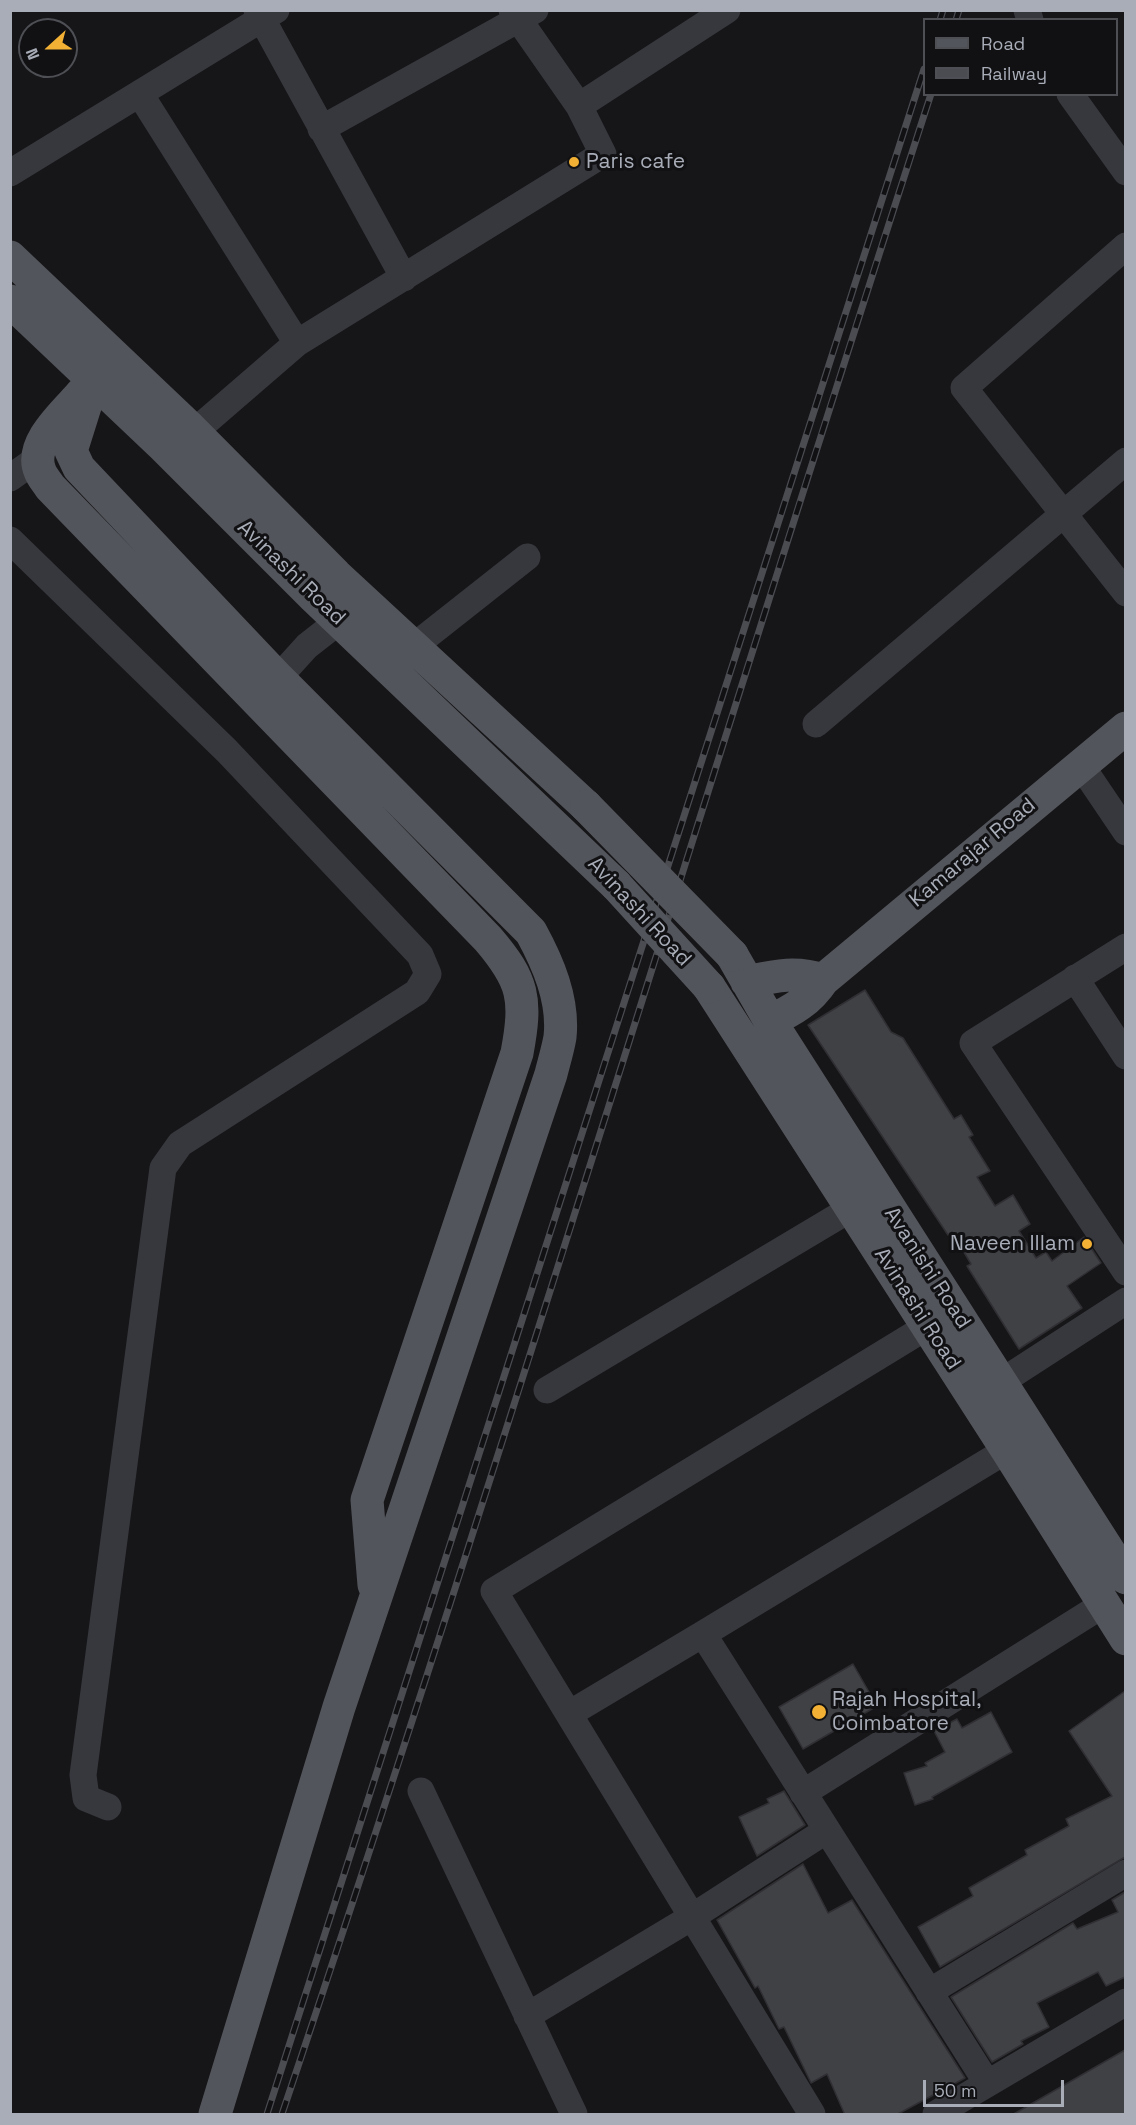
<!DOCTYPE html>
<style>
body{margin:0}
#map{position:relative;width:1136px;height:2125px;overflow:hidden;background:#161618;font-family:"Space Grotesk",sans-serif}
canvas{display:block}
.frame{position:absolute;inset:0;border:12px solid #a8adb8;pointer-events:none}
.legend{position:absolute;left:923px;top:18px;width:195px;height:78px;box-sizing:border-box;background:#111113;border:2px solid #4d4f55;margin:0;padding:8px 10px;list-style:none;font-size:18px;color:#a8adb8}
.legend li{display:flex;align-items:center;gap:12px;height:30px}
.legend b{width:30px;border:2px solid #4d4f55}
.north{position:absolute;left:18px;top:18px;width:60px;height:60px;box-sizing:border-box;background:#111113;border:2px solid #4d4f55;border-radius:50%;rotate:249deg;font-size:16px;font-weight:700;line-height:24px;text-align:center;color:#a8adb8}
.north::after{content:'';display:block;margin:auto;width:21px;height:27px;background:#f2b134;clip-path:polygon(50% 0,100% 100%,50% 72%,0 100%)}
.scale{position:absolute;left:923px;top:2080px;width:141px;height:27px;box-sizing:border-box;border:3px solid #a8adb8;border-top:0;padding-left:8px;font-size:18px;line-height:21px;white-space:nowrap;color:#a8adb8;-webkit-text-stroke:4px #111113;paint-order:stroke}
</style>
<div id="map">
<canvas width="1136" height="2125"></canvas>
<div class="frame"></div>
<ul class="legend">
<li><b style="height:8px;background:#53555c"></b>Road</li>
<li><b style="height:8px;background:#4a4c52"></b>Railway</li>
</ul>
<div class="north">N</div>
<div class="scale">50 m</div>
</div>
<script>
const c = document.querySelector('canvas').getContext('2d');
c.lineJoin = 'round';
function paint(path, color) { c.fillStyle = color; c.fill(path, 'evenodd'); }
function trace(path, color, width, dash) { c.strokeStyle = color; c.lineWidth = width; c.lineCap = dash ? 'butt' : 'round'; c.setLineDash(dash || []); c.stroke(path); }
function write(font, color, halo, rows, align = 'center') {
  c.font = font + ' "Space Grotesk",sans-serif'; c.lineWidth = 6; c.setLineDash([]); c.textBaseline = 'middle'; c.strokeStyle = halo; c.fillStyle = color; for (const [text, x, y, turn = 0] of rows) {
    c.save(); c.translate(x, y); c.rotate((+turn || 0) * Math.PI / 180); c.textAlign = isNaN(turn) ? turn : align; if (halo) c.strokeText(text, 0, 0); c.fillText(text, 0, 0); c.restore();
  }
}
const building = new Path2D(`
 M865,990l26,42 12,6 51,81 7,-4 12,20 -4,2 21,34 -13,6 18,29 18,-11 17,29 -11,7 17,27 10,-6 6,9 32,-24 17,26 -34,23 15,22 -63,41 -52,-83 4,-2 -19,-32 -4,3 -140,-210z
 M853,1664l24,42 -74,43 -24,-42z
 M1125,1691v166l-185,110 -22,-40 55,-31 -4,-8 58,-33 -2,-5 44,-24 -3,-7 46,-23 -43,-65z
 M991,1712l21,40 -80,45 1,2 -18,6 -11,-32 23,-7 -2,-3 20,-11 -11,-21 23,-12 5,9z
 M784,1791l21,34 -48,31 -18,-39 30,-14 -2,-4z
 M803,1864l25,49 24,-13 113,178 -69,37h-51l-18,-41 -16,9 -27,-56 -5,2 -21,-43 -3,2 -38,-68z
 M1125,1892v85l-19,9 -8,-14 -61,31 12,24 -28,14 2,3 -31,18 -41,-65 122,-74 4,6 41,-17 -6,-12z
 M1125,2050v65h-113z`);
paint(building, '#404145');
trace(building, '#303034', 1.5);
trace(new Path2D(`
 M257,10l147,268
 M512,10l67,96 148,-96
 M1027,10l3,10
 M140,94l157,249
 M1070,94l56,78
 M321,129l214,-119
 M10,173l266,-163
 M1126,246l-162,142 162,205
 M194,432l103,-89 306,-189 -24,-48
 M10,478l28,-20
 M10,540l217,211 193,204 8,19 -11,18 -237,152 -17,24 -80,607 3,23 22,9
 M413,647l114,-90
 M278,678l29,-32 32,-25
 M816,724l310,-263
 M1080,764l46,68
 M1126,947l-153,96 153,229
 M1075,978l51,78
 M1001,1382l125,-81
 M547,1390l305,-182
 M569,1714l134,-80
 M421,1791l153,323
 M803,1793l301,-189
 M929,1992l197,-119
 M527,2016l165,-99 135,-87
 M987,2083l-284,-449 304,-184
 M812,2114l-318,-523 434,-265
 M936,2114l190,-112`), '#37383d', 27);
trace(new Path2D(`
 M10,257l177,168 149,150 250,231
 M10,301l154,146 150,150 302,288
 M93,381l-22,70 8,17 199,210 253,254c17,31 33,68 29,105 -2,12 -6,25 -9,37l-212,633 -124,407
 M83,392c-16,19 -55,51 -43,79 2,6 7,11 10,16l438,452c36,42 39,60 29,114l-150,447 7,85
 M732,955l38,66 356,557
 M747,982c28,-6 48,-11 76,-2
 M709,987l298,463 119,189
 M770,1021c23,-11 39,-20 53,-41l303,-252`), '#53555c', 33);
const rail = new Path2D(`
 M940,20l3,-10
 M956,20l3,-10
 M267,2114l657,-2045
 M282,2114c226,-670 430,-1347 649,-2020`);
trace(rail, '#4a4c52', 7);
trace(rail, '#111113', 4.5, [14]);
trace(new Path2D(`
 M586,806l146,149
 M616,885l93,102`), '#53555c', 33);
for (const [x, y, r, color] of [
 [574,162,6,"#f2b134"],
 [1087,1244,6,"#f2b134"],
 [819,1712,8,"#f2b134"]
]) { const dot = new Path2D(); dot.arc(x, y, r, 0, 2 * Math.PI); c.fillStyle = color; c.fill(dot); trace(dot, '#111113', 2); }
write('21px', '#a8adb8', '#111113', [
 ["Paris cafe",586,162],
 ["Naveen Illam",1075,1244,"right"],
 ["Rajah Hospital,",832,1700],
 ["Coimbatore",832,1724]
], 'left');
write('21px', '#a8adb8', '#111113', [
 ["Avinashi Road",291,573,44],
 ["Kamarajar Road",973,853,-40],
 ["Avinashi Road",639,912,47],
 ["Avanishi Road",927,1268,57],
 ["Avinashi Road",917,1309,57]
]);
</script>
